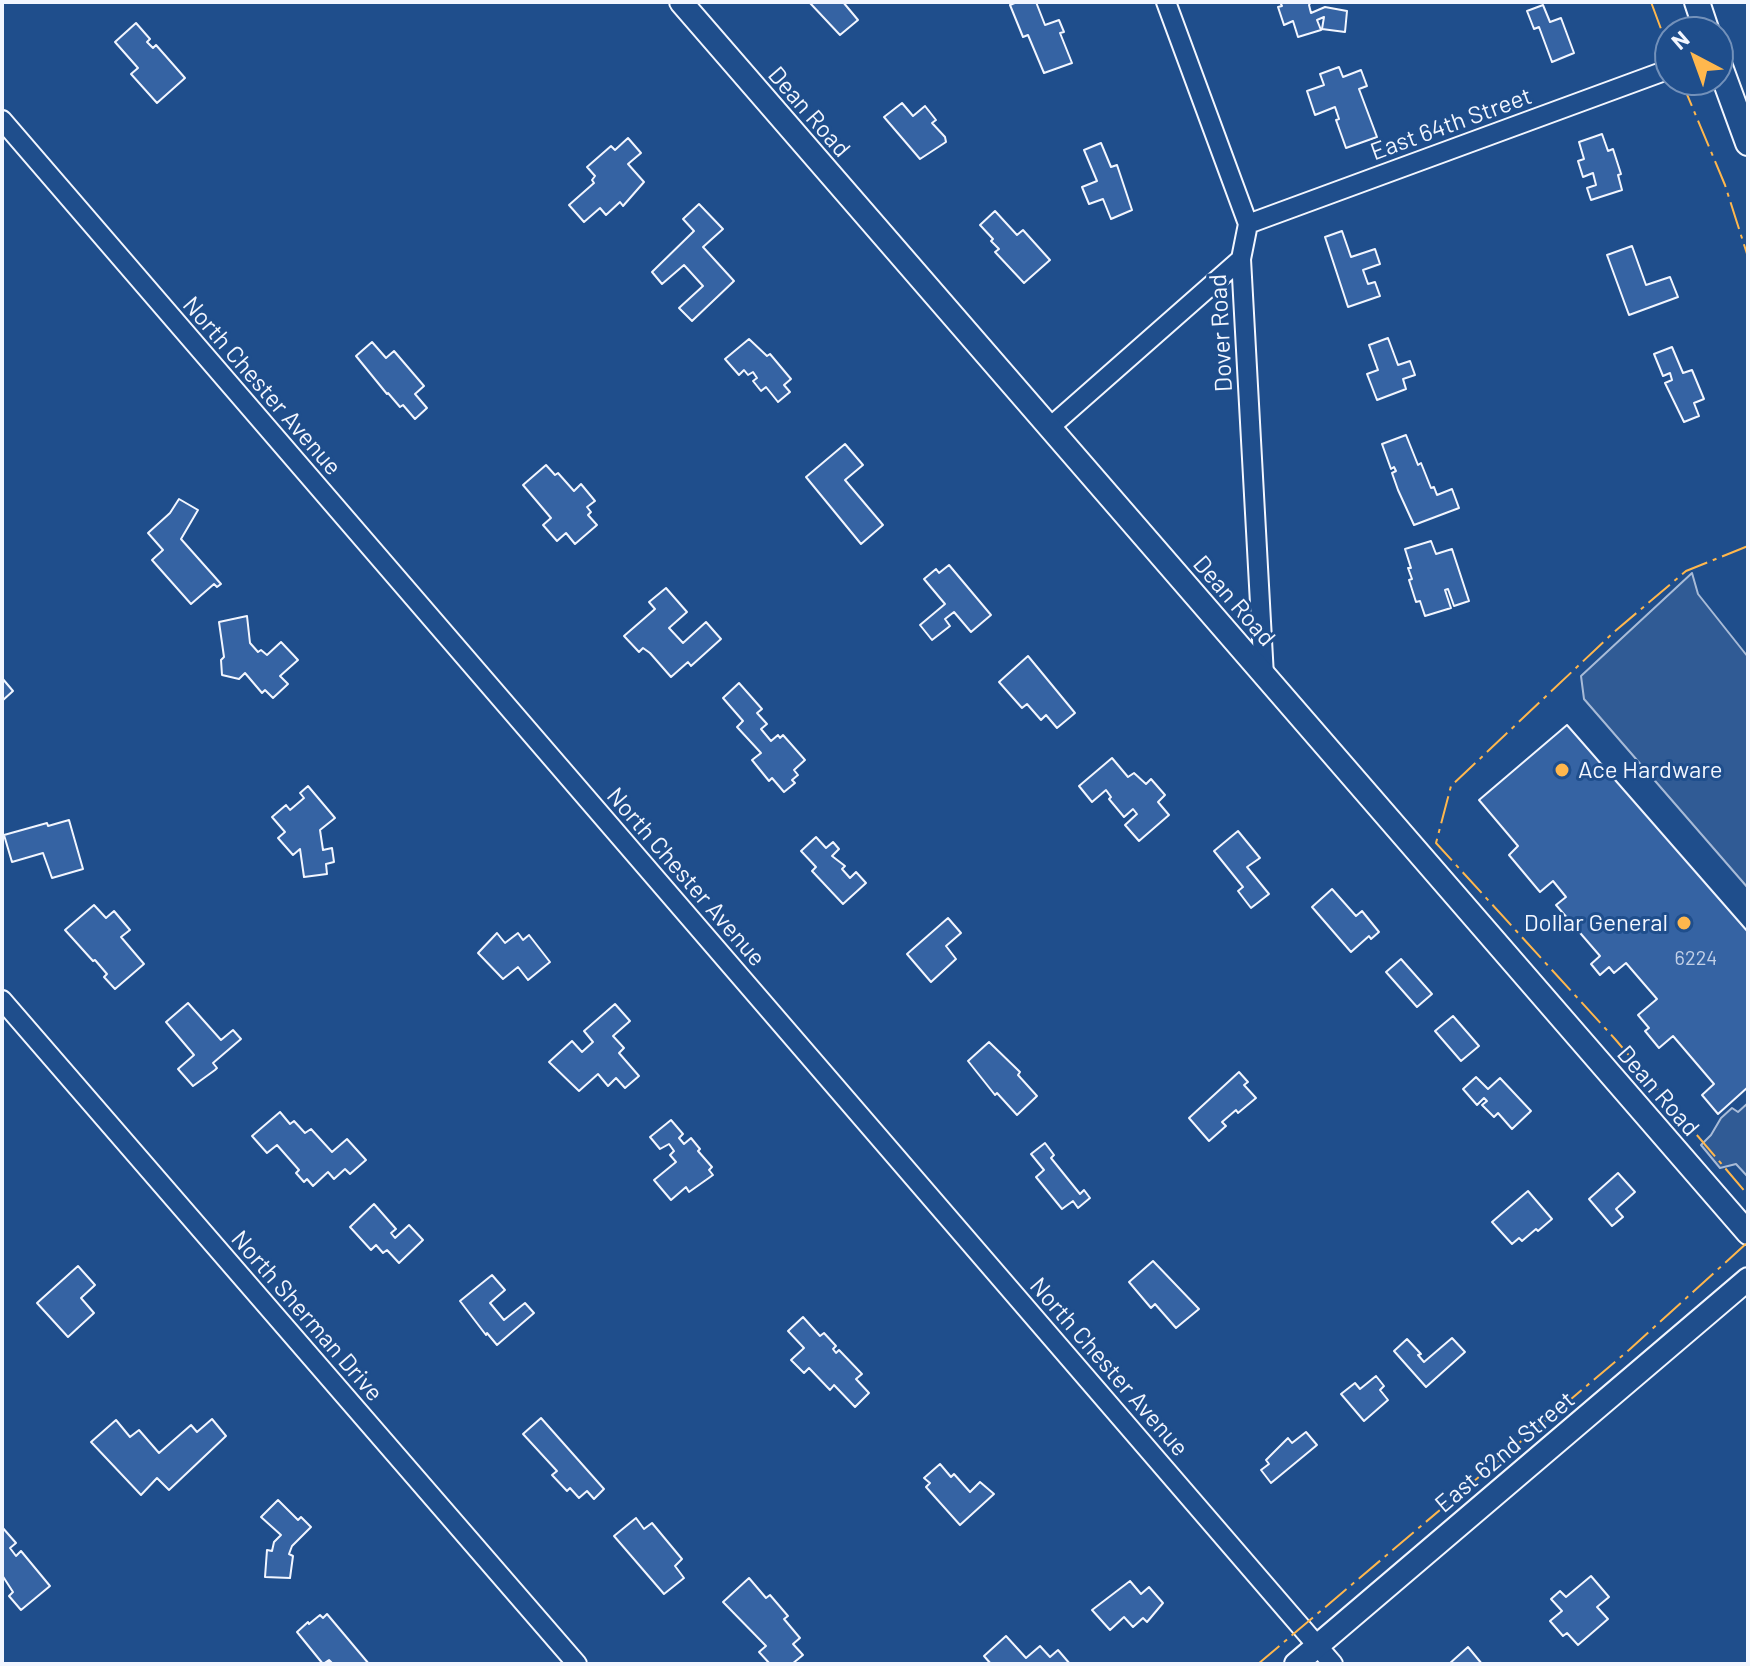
<!DOCTYPE html>
<style>
body{margin:0}
#map{position:relative;width:1750px;height:1666px;overflow:hidden;background:#1f4e8c;font-family:Barlow,sans-serif}
canvas{display:block}
.frame{position:absolute;inset:0;border:4px solid #f2f6ff;pointer-events:none}
.north{position:absolute;left:1654px;top:16px;width:80px;height:80px;box-sizing:border-box;background:#1f4e8c;border:2px solid #7391ba;border-radius:50%;rotate:319deg;font-size:22px;font-weight:700;line-height:32px;text-align:center;color:#f2f6ff}
.north::after{content:'';display:block;margin:auto;width:28px;height:36px;background:#ffb74d;clip-path:polygon(50% 0,100% 100%,50% 72%,0 100%)}
</style>
<div id="map">
<canvas width="1750" height="1666"></canvas>
<div class="frame"></div>
<div class="north">N</div>
</div>
<script>
const c = document.querySelector('canvas').getContext('2d');
c.lineJoin = 'round';
function paint(path, color) { c.fillStyle = color; c.fill(path, 'evenodd'); }
function trace(path, color, width, dash) { c.strokeStyle = color; c.lineWidth = width; c.lineCap = dash ? 'butt' : 'round'; c.setLineDash(dash || []); c.stroke(path); }
function write(font, color, halo, rows, align = 'center') {
  c.font = font + ' Barlow,sans-serif'; c.lineWidth = 6; c.setLineDash([]); c.textBaseline = 'middle'; c.strokeStyle = halo; c.fillStyle = color; for (const [text, x, y, turn = 0] of rows) {
    c.save(); c.translate(x, y); c.rotate((+turn || 0) * Math.PI / 180); c.textAlign = isNaN(turn) ? turn : align; if (halo) c.strokeText(text, 0, 0); c.fillText(text, 0, 0); c.restore();
  }
}
const parking = new Path2D(`
 M1692,573l6,21 50,63v231l-164,-189 -3,-23z
 M1748,1103v74l-12,-13 -16,4 -19,-23 10,-10 10,-17 11,-10 6,4z`);
paint(parking, '#305b95');
trace(parking, '#a8bbd7', 2);
const building = new Path2D(`
 M843,2l15,18 -18,15 -30,-32z
 M1017,2h19l9,23 14,-5 5,12 -4,1 12,30 -28,10 -16,-38 -5,2 -13,-32z
 M1280,2h31l-2,3 2,8 14,-6 22,4 -2,21 -23,-3 2,-12 -7,3 4,10 -23,7 -5,-16 -9,4 -6,-18 4,-1z
 M1543,5l7,17 11,-4 13,35 -22,9 -13,-35 -5,2 -7,-18z
 M136,23l14,16 -3,3 6,6 3,-3 29,33 -28,25 -26,-29 7,-6 -23,-26z
 M1339,67l4,10 18,-7 6,16 -8,3 18,48 -31,11 -10,-28 3,-1 -4,-12 -20,8 -8,-24 17,-6 -4,-11z
 M902,103l11,13 12,-10 11,14 -4,3 13,14 1,5 -26,17 -36,-42z
 M1602,134l6,17 5,-2 8,25 -3,1 4,15 -31,10 -4,-12 9,-3 -3,-12 -10,4 -5,-16 6,-2 -5,-17z
 M628,138l13,15 -13,11 16,18 -21,24 -3,-4 -14,13 -6,-7 -16,14 -15,-17 25,-22 -2,-3 3,-4 -8,-9 24,-21 4,4z
 M1101,143l10,24 6,-2 15,45 -21,9 -8,-20 -14,5 -7,-17 15,-6 -13,-31z
 M699,204l24,25 -20,18 31,34 -42,40 -13,-13 24,-22 -19,-21 -22,19 -10,-12 42,-41 -11,-12z
 M995,211l22,24 6,-5 27,30 -26,23 -29,-31 4,-3 -8,-8 2,-2 -13,-14z
 M1342,231l9,26 24,-8 5,15 -17,6 5,14 7,-2 5,14 -32,11 -23,-70z
 M1632,246l14,39 24,-8 8,20 -49,18 -22,-60z
 M1388,338l10,27 12,-4 5,14 -12,4 3,10 -29,11 -10,-26 11,-4 -9,-25z
 M749,339l18,17 3,-2 21,25 -7,6 6,7 -12,10 -12,-15 -5,4 -8,-10 4,-3 -4,-6 -5,3 -4,-5 -5,5 -14,-16z
 M372,342l14,16 8,-7 30,35 -9,8 12,14 -12,11 -12,-14 -3,2 -12,-14 -1,1 -31,-38z
 M1672,347l11,26 9,-3 12,29 -10,4 5,13 -15,6 -19,-39 7,-3 -2,-7 -7,3 -9,-22z
 M1406,435l12,30 3,-2 10,25 3,-1 3,8 15,-6 7,19 -45,17 -16,-35 -6,-17 4,-2 -2,-4 -3,2 -9,-25z
 M845,444l18,21 -18,15 38,45 -22,19 -55,-67z
 M546,465l9,10 3,-2 16,18 7,-7 14,17 -8,6 4,5 -3,3 9,10 -22,19 -9,-11 -9,8 -14,-16 8,-7 -28,-33z
 M179,499l19,11 -17,29 40,45 -4,3 -3,-3 -23,20 -39,-44 11,-10 -15,-17 22,-20z
 M1431,541l5,13 16,-5 17,52 -15,5 -6,-17 -3,1 6,18 -26,8 -5,-15 -4,1 -7,-22 3,-1 -4,-11h3l-6,-19z
 M949,565l42,50 -20,17 -17,-20 -9,7 5,7 -18,14 -12,-15 25,-21 -21,-25 12,-10 3,4z
 M666,588l21,24 -18,16 14,15 23,-21 15,17 -30,27 -3,-4 -17,15 -21,-24 -7,-5 -4,4 -15,-16 31,-27 -6,-7z
 M247,616l3,27 8,9 3,-2 6,5 14,-13 17,18 -18,16 8,8 -15,14 -8,-8 -3,3 -17,-20 -6,6 -17,-4 -1,-15 3,-3 -5,-35z
 M1028,656l47,57 -18,15 -11,-13 -5,5 -14,-16 -5,4 -23,-26z
 M2,678l11,13 -11,10z
 M739,683l23,26 -5,4 10,11 -6,5 10,12 7,-6 2,3 3,-3 22,25 -11,10 4,5 -6,5 3,3 -11,9 -12,-14 -3,3 -17,-21 9,-7 -24,-26 6,-6 -20,-23z
 M1567,725l181,207v155l-30,27 -16,-19 12,-11 -41,-48 -14,12 -14,-17 4,-3 -11,-13 19,-16 -31,-36 -12,10 -5,-6 -9,8 -9,-11 9,-8 -44,-51 10,-8 -13,-16 -13,11 -31,-37 9,-9 -39,-46z
 M1112,758l16,19 6,-4 12,11 5,-5 14,16 -7,7 11,13 -30,26 -14,-16 12,-11 -4,-5 -9,8 -15,-18 2,-2 -5,-7 -14,12 -13,-16z
 M308,786l27,32 -15,12 3,20 9,-2 2,14 -8,2 1,10 -23,3 -4,-28 -7,6 -15,-17 7,-6 -13,-15 14,-12 4,5 14,-12 -4,-5z
 M69,820l14,49 -31,9 -9,-25 -31,9 -8,-27 43,-12 1,3z
 M1238,831l22,27 -13,9 22,27 -18,14 -13,-17 5,-4 -29,-36z
 M816,837l10,11 7,-6 6,7 -7,7 13,10 -3,3 8,9 6,-6 10,11 -23,21 -31,-33 4,-4 -15,-16z
 M1332,889l24,27 6,-5 17,21 -8,7 -2,-3 -18,16 -39,-45z
 M94,905l12,13 8,-7 16,19 -9,7 23,27 -29,25 -11,-12 3,-3 -12,-14 -2,1 -28,-31z
 M948,918l13,15 -15,13 10,13 -25,23 -24,-28z
 M497,933l8,10 13,-10 5,7 6,-5 21,27 -22,18 -10,-13 -15,12 -25,-26z
 M1401,959l31,35 -15,13 -31,-35z
 M188,1003l33,37 12,-10 8,9 -28,24 4,5 -2,2 -22,16 -15,-17 16,-14 -28,-33z
 M615,1004l15,17 -17,15 11,12 -5,5 20,23 -14,12 -9,-10 -8,8 -10,-12 -19,17 -30,-29 23,-21 10,11 11,-10 -9,-11z
 M1453,1016l26,30 -18,15 -26,-30z
 M989,1042l31,30 -2,3 19,21 -20,19 -20,-22 -2,2 -27,-34z
 M1239,1072l9,10 -4,3 12,13 -18,15 -2,-3 -14,12 4,4 -17,15 -20,-23z
 M1476,1077l12,12 12,-11 31,33 -19,18 -14,-16 -4,4 -12,-12 5,-4 -3,-3 -7,7 -14,-16z
 M280,1112l10,12 4,-3 11,12 6,-4 21,23 15,-13 19,21 -16,14 -5,-5 -11,10 -6,-7 -15,14 -6,-7 -3,3 -8,-9 3,-3 -22,-25 -10,8 -15,-17z
 M671,1120l12,14 -4,4 5,6 7,-6 9,11 -2,2 14,16 -3,3 4,5 -24,17 -3,-5 -15,13 -17,-20 22,-18 -6,-7 4,-4 -5,-7 -9,5 -10,-12z
 M1045,1143l9,12 -3,3 29,36 4,-4 6,8 -12,10 -5,-7 -11,8 -26,-32 8,-7 -13,-16z
 M1618,1173l17,19 -19,17 7,8 -11,9 -23,-27z
 M1528,1191l24,28 -14,12 -2,-2 -14,12 -3,-3 -7,6 -20,-22z
 M374,1204l22,25 -5,4 4,5 14,-13 14,15 -24,23 -12,-13 -4,3 -7,-8 -5,5 -21,-23z
 M1153,1261l46,48 -23,19 -21,-24 -4,4 -22,-26z
 M78,1266l17,19 -14,13 13,15 -26,24 -31,-34z
 M492,1275l13,15 -15,13 14,17 21,-17 9,10 -37,32 -10,-12 -1,2 -26,-34z
 M803,1317l17,19 4,-3 12,13 -3,3 3,4 3,-3 23,24 -6,5 13,14 -14,14 -21,-22 -4,5 -21,-22 -5,5 -13,-13 13,-12 -16,-17z
 M1452,1338l13,14 -39,35 -32,-36 13,-12 14,15 -3,1 6,7z
 M1376,1376l8,10 -4,4 8,10 -24,21 -23,-27 14,-11 5,6z
 M541,1418l63,71 -10,10 -7,-8 -8,7 -9,-10 -3,3 -15,-16 5,-4 -34,-37z
 M212,1419l14,17 -57,54 -12,-12 -16,17 -50,-53 25,-22 14,17 9,-7 20,23 32,-28 6,7z
 M1306,1432l11,13 -46,38 -10,-13 8,-6 -3,-4 22,-22 4,5z
 M940,1464l11,13 3,-3 16,18 10,-10 14,12 -34,31 -34,-38 4,-4 -6,-5z
 M278,1500l20,20 3,-3 10,10 -19,19 -3,8 4,2 -3,22 -25,-1 2,-27 5,1 2,-9 7,-7 -20,-18z
 M636,1518l8,11 8,-6 30,36 -7,7 9,12 -20,16 -50,-58z
 M2,1527l14,16 -6,5 6,8 5,-5 29,35 -29,24 -12,-14 4,-4 -11,-17z
 M1591,1576l18,21 -12,10 11,12 -30,26 -11,-12 -4,3 -13,-15 12,-10 -11,-12 9,-8 6,6z
 M749,1578l17,20 4,-3 18,21 -4,3 16,19 -7,6 10,11 -11,9h-22l-11,-12 7,-6 -43,-44z
 M1130,1581l11,13 8,-7 14,16 -16,19 -4,-4 -10,9 -9,-10 -14,13 -18,-20z
 M327,1614l42,50h-36l-4,-4 -6,4 -26,-32 11,-10 1,2 11,-9 3,3z
 M1006,1636l20,22 14,-12 10,11 8,-7 12,14h-79l-7,-8z
 M1468,1647l14,17h-33z`);
paint(building, '#3563a3');
trace(building, '#f2f6ff', 2);
const minor = new Path2D(`
 M1166,2l82,222 -7,35 23,417
 M2,120l1331,1544
 M1248,224l422,-155
 M1049,428l192,-169
 M2,1000l575,664`);
const tertiary = new Path2D(`
 M681,2l1067,1231
 M1296,1664l452,-385`);
const secondary = new Path2D(`
 M1697,2l10,30
 M1718,61l30,82`);
trace(minor, '#f2f6ff', 22);
trace(tertiary, '#f2f6ff', 26);
trace(secondary, '#f2f6ff', 28);
trace(minor, '#1f4e8c', 18);
trace(tertiary, '#1f4e8c', 22);
trace(secondary, '#1f4e8c', 24);
trace(new Path2D(`
 M1651,2l19,51
 M1681,80l44,105 23,72
 M1748,546l-62,25 -72,61 -163,154 -15,57 179,196 133,156
 M1258,1664l371,-314 119,-108`), '#ffb74d', 2, [28, 6, 4, 6]);
for (const [x, y, r, color] of [
 [1562,770,8,"#ffb74d"],
 [1684,923,8,"#ffb74d"]
]) { const dot = new Path2D(); dot.arc(x, y, r, 0, 2 * Math.PI); c.fillStyle = color; c.fill(dot); trace(dot, '#1f4e8c', 3); }
write('20px', '#c3d1e8', null, [
 ["6224",1696,958]
]);
write('24px', '#f2f6ff', '#1f4e8c', [
 ["Dean Road",809,112,49],
 ["East 64th Street",1451,124,-20],
 ["Dover Road",1221,333,-93],
 ["North Chester Avenue",262,386,49],
 ["Dean Road",1234,601,49],
 ["North Chester Avenue",686,877,49],
 ["Dean Road",1658,1091,49],
 ["North Sherman Drive",307,1316,49],
 ["North Chester Avenue",1109,1367,49],
 ["East 62nd Street",1505,1452,-40]
]);
write('24px', '#f2f6ff', '#1f4e8c', [
 ["Ace Hardware",1578,770],
 ["Dollar General",1668,923,"right"]
], 'left');
</script>
